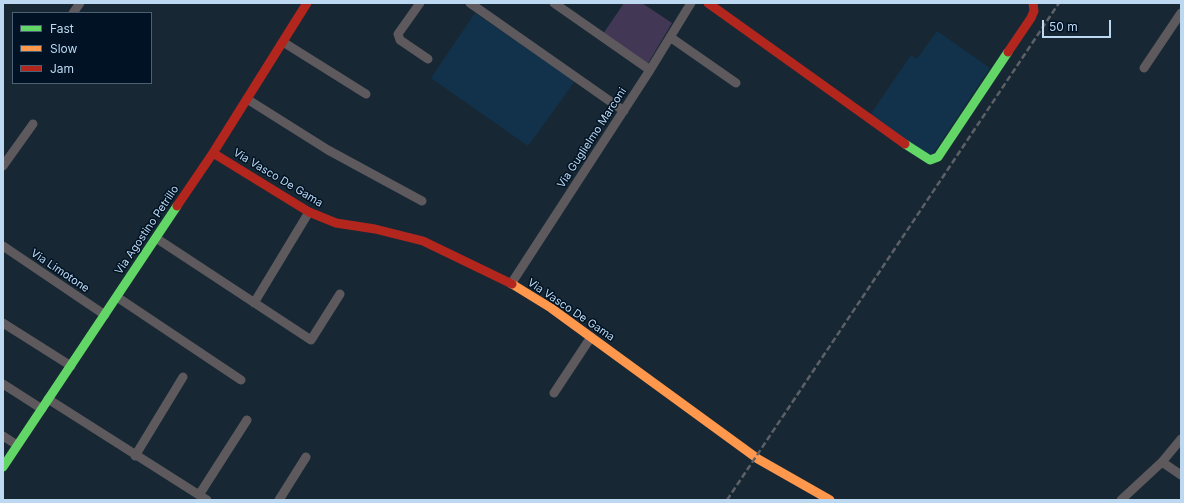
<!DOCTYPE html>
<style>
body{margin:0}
#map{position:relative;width:1184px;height:503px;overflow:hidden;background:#172834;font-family:Inter,sans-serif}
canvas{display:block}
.frame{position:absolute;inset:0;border:4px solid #bcd9f1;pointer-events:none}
.legend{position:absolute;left:12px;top:12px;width:140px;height:72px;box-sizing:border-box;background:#001223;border:1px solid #4b6275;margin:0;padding:5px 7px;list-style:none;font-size:12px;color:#bcd9f1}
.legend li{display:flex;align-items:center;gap:8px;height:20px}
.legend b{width:20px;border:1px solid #4b6275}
.scale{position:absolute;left:1042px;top:20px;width:69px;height:18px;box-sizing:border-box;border:2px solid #bcd9f1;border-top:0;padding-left:5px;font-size:12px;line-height:14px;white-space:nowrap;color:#bcd9f1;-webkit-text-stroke:3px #001223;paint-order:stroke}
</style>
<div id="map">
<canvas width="1184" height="503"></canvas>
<div class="frame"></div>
<ul class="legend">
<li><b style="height:5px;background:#63d668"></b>Fast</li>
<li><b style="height:5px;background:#ff974d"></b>Slow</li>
<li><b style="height:5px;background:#b3261e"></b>Jam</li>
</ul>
<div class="scale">50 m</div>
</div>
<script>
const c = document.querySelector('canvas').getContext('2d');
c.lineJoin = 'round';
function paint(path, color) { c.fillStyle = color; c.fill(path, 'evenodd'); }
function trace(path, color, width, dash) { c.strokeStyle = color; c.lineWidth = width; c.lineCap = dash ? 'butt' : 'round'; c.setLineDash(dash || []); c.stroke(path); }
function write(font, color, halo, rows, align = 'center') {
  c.font = font + ' Inter,sans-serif'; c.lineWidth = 3; c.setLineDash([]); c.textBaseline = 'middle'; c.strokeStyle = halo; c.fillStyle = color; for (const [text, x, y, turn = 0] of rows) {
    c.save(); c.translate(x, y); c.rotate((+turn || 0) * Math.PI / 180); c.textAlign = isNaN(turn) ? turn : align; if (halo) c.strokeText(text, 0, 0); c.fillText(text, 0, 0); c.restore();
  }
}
paint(new Path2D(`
 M475,13l100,68 -47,65 -97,-68z
 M937,31l53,37 -57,86 -6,1 -57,-40 41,-60 6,4z`), '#11324a');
paint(new Path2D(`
 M624,3h18l30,20 -25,42 -44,-31z`), '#423856');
trace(new Path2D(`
 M420,3l-22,31 2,6 28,19
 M470,3l154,108
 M554,3l96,67
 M73,13l7,-10
 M670,37l66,46
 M283,42l83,52
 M1144,68l37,-55
 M247,99l81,51 94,51
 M3,166l30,-42
 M156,238l155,102 29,-46
 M3,246l102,69
 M511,284l139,-214 41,-67
 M117,297l124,83
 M254,303l55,-91
 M3,323l68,43
 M3,384l39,25
 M554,393l37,-56
 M48,399l159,101
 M3,436l14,9
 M135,456l48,-79
 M1162,462l19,13
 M199,495l48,-75
 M279,500l27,-43
 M1121,500l41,-38 19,-23`), '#5d595d', 9);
trace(new Path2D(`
 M905,144l25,16 8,-3 70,-105
 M3,467l174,-261`), '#63d668', 9);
trace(new Path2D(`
 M512,284l39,24 207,151 72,41`), '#ff974d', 9);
trace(new Path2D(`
 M708,3l197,141
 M1008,52l23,-34 3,-7 -1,-8
 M213,153l96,59 27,11 39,6 48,12 89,43
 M177,206l36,-53 94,-150`), '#b3261e', 9);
trace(new Path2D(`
 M727,500l332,-497`), '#5d6067', 2.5, [6, 3]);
write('11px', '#bcd9f1', '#001223', [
 ["Via Guglielmo Marconi",592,138,-57],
 ["Via Vasco De Gama",278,178,31],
 ["Via Agostino Petrillo",147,230,-56],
 ["Via Limotone",60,271,34],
 ["Via Vasco De Gama",571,310,34]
]);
</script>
